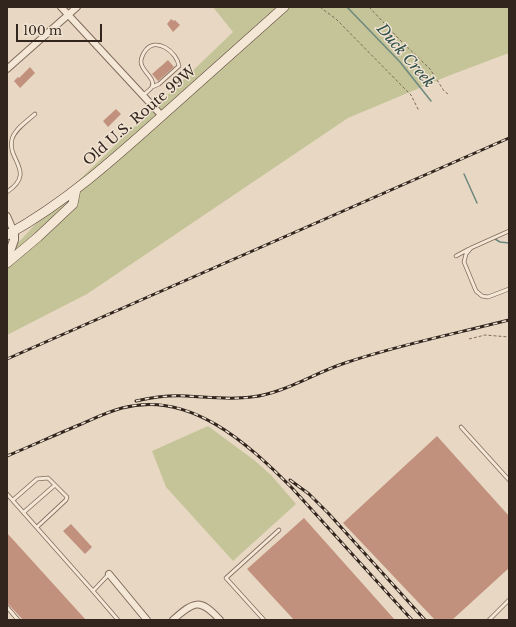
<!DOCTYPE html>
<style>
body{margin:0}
#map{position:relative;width:516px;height:627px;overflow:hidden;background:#e8d8c3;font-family:"Libre Baskerville",serif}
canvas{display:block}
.frame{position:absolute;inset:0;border:8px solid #32251e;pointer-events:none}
.scale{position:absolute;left:16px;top:24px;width:86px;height:18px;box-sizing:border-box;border:2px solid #32251e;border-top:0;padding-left:5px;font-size:12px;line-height:14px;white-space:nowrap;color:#32251e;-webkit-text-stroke:3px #f1e3d2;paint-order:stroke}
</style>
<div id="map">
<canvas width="516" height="627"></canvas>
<div class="frame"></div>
<div class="scale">100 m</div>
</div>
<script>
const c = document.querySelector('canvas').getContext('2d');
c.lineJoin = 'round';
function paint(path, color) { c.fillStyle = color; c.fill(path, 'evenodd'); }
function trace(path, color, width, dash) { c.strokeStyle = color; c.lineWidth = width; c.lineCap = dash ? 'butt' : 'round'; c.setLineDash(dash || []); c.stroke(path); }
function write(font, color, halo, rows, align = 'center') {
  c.font = font + ' "Libre Baskerville",serif'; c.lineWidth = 3; c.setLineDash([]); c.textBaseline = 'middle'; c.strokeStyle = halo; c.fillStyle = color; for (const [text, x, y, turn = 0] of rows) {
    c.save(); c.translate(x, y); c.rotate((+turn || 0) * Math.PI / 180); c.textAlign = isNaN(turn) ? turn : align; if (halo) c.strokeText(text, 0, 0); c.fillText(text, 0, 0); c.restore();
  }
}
paint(new Path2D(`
 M213,7h296v46l-61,23 -100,42 -261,176 -80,41v-80l45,-49 181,-174z
 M208,426l46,34 17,15 25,29 -63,57 -67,-74 -14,-36z`), '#c5c499');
trace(new Path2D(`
 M347,7l53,55 31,39
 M464,174l13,29
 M495,239l5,3 9,1`), '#6d887e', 1.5);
paint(new Path2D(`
 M171,19l3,2 1,-1 5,5 -7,7 -6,-8z
 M168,60l6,7 -16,14 -6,-7z
 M30,67l5,6 -15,15 -6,-7 4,-4 1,1z
 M116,109l5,5 -13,13 -5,-6z
 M437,436l72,80v52l-57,52h-17l-92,-97z
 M304,518l91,102h-101l-47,-51z
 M71,524l21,23 -7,7 -22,-23z
 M7,533l79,87h-63l-14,-15 -2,-2z`), '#c2917d');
const service = new Path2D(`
 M143,96c2,-3 7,-6 9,-9 4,-9 -11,-16 -11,-25 0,-4 2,-8 4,-11 11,-15 32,1 34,15l-20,18 -7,3
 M7,192c30,-20 -1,-33 5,-53 3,-10 15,-18 23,-25
 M509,231l-38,17 -5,6 -2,8 12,29 6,5 6,1 21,-8
 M456,256l13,-7
 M461,427l48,53
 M7,494l86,97 16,-17
 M13,500l24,-21 11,-1 7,7 -31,27
 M37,527l29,-27 1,-3 -12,-12
 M93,591l25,29
 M7,607l11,13
 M264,620l-38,-42 53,-48
 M489,620l20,-20`);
const minor = new Path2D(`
 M61,7l101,109
 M7,69l70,-62
 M7,216l7,16
 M109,574l38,46
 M173,620c21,-19 27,-22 47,0`);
const tertiary = new Path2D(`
 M7,260l7,-20v-8`);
const secondary = new Path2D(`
 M7,235c58,-32 107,-76 156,-120 40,-36 81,-72 121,-108
 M7,263l31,-26 35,-33 3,-15`);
trace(service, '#806a5c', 4.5);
trace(minor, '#806a5c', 8);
trace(tertiary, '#806a5c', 10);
trace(secondary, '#624c3f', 10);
trace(new Path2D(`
 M320,7l16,12 70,71 5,5 8,16
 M369,7l31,33 30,29 14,22 4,3
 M469,339l16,-4 24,2`), '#806a5c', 1, [3, 2]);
trace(service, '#f4e7d5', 3);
trace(minor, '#f4e7d5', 6);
trace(tertiary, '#f4e7d5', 8);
trace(secondary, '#f4e7d5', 9);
const rail = new Path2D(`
 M7,359l502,-221
 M136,401c17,-4 34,-6 51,-5 21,1 43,4 64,1 32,-3 63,-24 94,-34 53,-18 109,-29 164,-43
 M7,456c24,-10 48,-21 72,-31 14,-6 28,-13 43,-17 68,-18 125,35 170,80l120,132
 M290,480l19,14 20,20 96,106`);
trace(rail, '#32251e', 3);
trace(rail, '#f1e3d2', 1.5, [4.5]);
write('14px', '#32251e', '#f1e3d2', [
 ["Old U.S. Route 99W",140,116,-41]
]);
write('italic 15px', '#2f5049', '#f1e3d2', [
 ["Duck Creek",405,56,49]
]);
</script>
